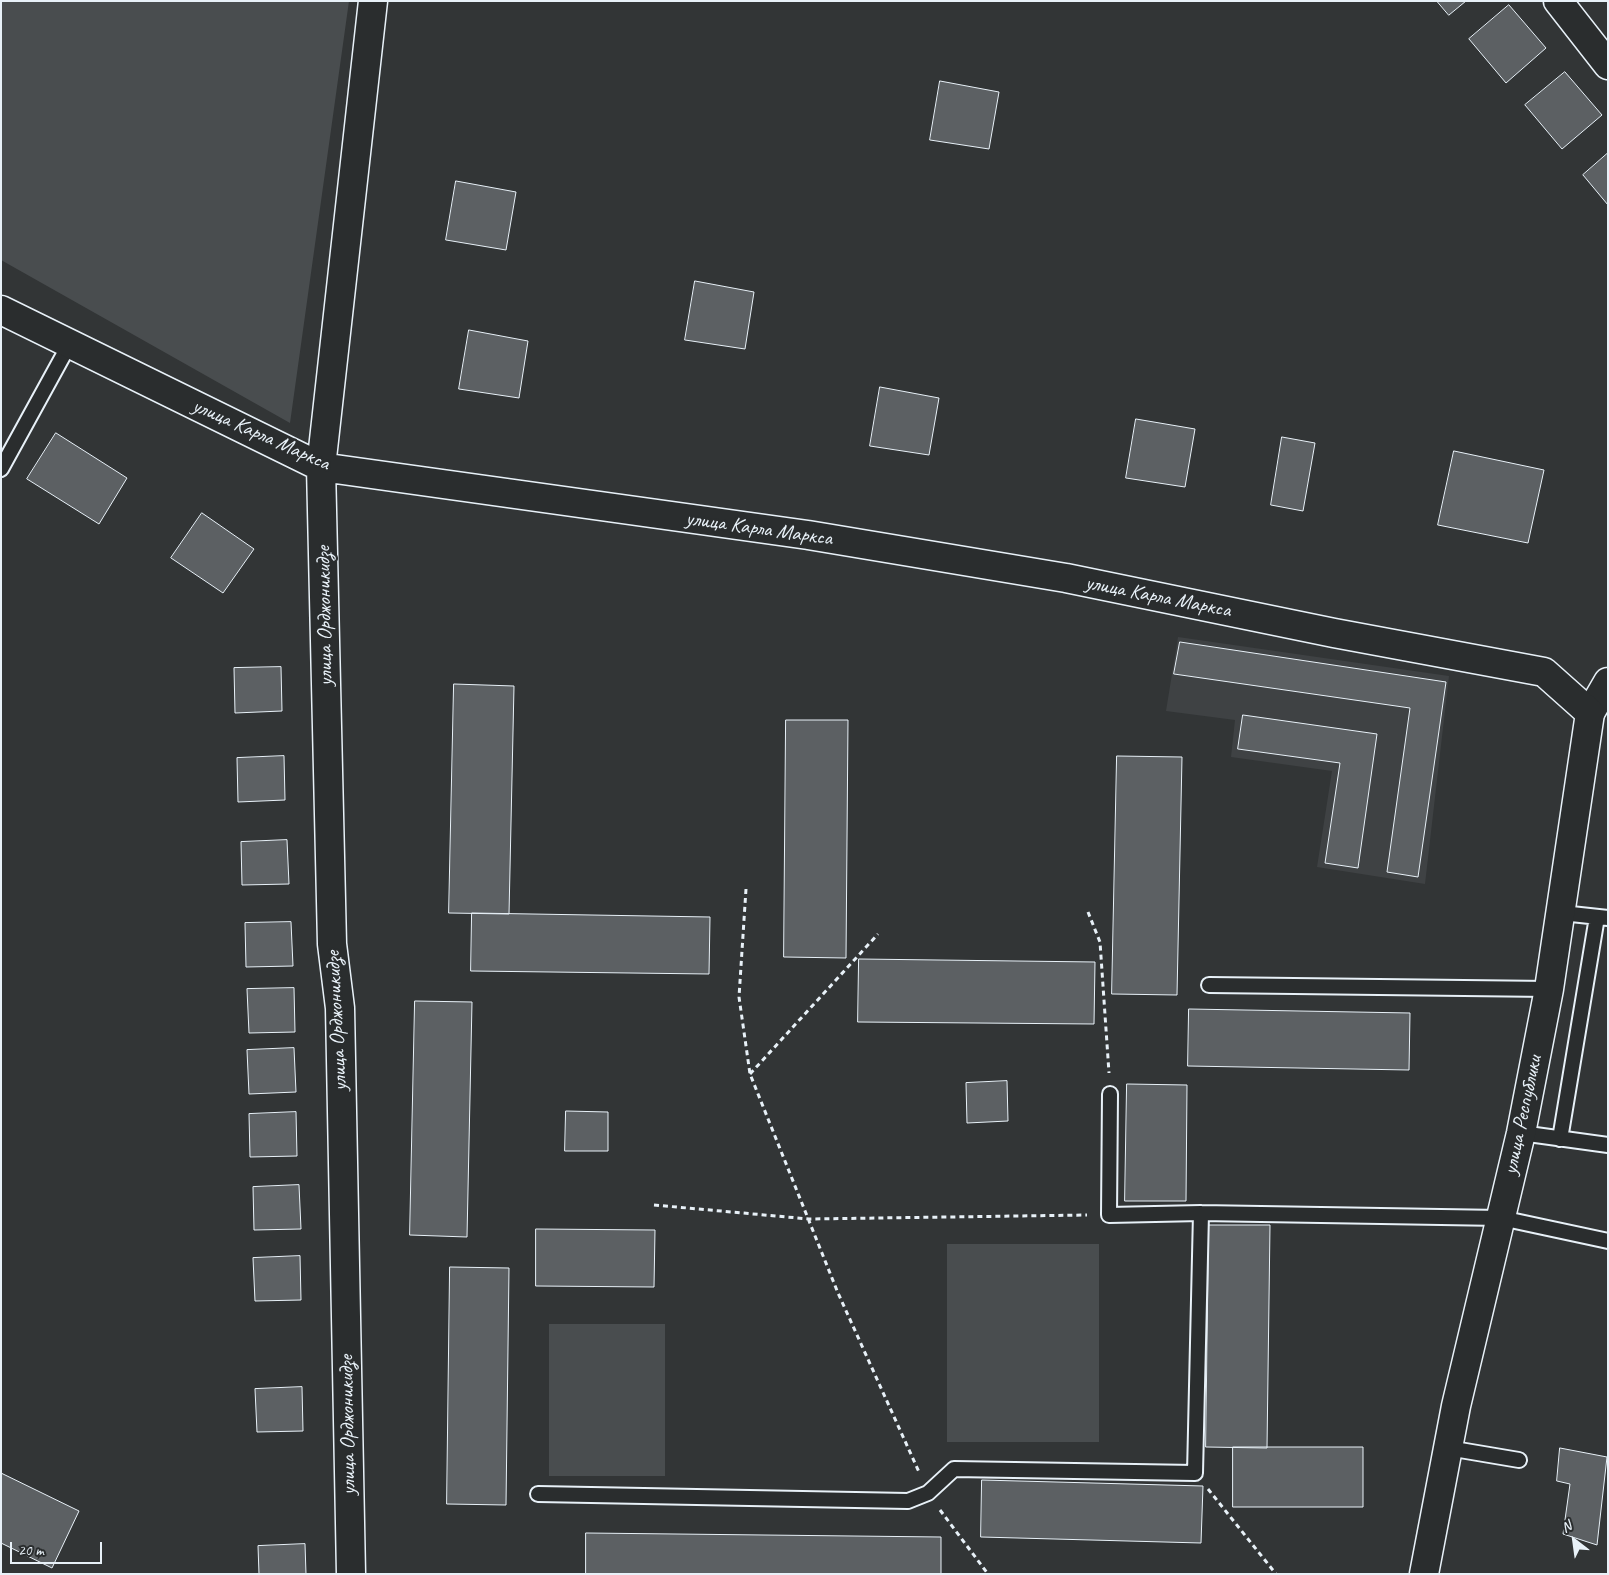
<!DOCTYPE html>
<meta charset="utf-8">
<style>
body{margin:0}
#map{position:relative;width:1609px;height:1575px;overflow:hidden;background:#323536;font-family:Caveat,sans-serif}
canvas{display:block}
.frame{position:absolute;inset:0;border:2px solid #e8f1f8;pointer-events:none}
.north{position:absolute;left:1549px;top:1515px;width:50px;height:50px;-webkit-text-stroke:4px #2a2d2e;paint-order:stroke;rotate:330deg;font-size:14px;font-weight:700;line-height:20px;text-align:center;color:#e8f1f8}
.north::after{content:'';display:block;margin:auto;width:18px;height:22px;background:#e8f1f8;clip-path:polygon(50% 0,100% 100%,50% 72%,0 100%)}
.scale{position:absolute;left:10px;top:1542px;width:92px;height:22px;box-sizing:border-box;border:2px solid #e8f1f8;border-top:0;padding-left:6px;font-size:15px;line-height:18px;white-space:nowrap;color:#e8f1f8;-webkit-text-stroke:4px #2a2d2e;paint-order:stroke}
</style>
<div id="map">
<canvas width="1609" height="1575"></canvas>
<div class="frame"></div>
<div class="north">N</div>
<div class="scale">20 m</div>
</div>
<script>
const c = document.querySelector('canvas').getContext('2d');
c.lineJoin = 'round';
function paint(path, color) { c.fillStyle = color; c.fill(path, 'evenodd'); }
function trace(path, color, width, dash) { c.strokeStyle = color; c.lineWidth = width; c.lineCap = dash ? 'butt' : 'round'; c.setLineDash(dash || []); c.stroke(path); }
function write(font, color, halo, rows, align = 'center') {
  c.font = font + ' Caveat,sans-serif'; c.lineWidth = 4.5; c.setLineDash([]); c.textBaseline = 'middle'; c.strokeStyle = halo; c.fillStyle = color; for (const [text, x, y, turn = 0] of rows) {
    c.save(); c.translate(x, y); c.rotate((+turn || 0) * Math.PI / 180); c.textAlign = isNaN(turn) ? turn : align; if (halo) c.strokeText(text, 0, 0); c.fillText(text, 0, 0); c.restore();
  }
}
paint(new Path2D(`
 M1178,637l271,39 -24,208 -108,-17 15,-96 -101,-14 4,-37 -69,-9z`), '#3f4244');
paint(new Path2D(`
 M1,1h348l-59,422 -289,-163z
 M947,1244h152v198h-152z
 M549,1324h116v152h-116z`), '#494d4f');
const building = new Path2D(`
 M1437,1h29l-17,14z
 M1509,5l37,43 -40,35 -37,-44z
 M1565,72l37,43 -40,34 -37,-44z
 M940,81l59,11 -10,57 -59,-9z
 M1608,153v52l-25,-30z
 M456,181l60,11 -10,58 -60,-10z
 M695,281l59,11 -9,57 -60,-9z
 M469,330l59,11 -9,57 -60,-9z
 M880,387l59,11 -10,57 -59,-9z
 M1136,419l59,10 -10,58 -59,-9z
 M56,433l71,45 -28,46 -72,-45z
 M1282,437l33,6 -12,68 -32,-6z
 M1454,451l90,19 -16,73 -90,-18z
 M202,513l52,36 -31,44 -52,-35z
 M1180,642l266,40 -28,195 -31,-5 23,-164 -236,-34z
 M281,667l1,44 -47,2 -1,-45z
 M454,684l60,2 -5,228 -60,-1z
 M1243,715l134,19 -19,134 -33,-5 15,-100 -102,-14z
 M786,720h62l-2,238 -62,-1z
 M284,756l1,44 -47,2 -1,-44z
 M1117,756l65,1 -5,238 -65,-1z
 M287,840l2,44 -47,1 -1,-43z
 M472,913l238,4 -1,57 -238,-3z
 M291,922l2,44 -47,1 -1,-44z
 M859,959l236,3 -1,62 -236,-2z
 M294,988l1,44 -46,1 -2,-44z
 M415,1001l57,1 -5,235 -57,-2z
 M1189,1009l221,4 -1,57 -221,-4z
 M294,1048l2,44 -47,2 -2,-44z
 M1007,1081l1,40 -41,2 -1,-40z
 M1127,1084l60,1 -1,116h-61z
 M566,1111l42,1v39h-43z
 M296,1112l1,44 -47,1 -1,-43z
 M299,1185l2,44 -47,1 -1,-43z
 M1209,1225h61l-3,223 -61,-1z
 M536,1229l119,1 -1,57 -118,-1z
 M300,1256l1,44 -46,1 -2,-43z
 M450,1267l59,1 -3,237 -59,-1z
 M302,1387l1,44 -46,1 -2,-43z
 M1233,1447h130v60h-130z
 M1560,1448l47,9 -10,88 -34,-11 7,-50 -13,-3z
 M1,1473l78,38 -27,57 -51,-25z
 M982,1480l221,6 -2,57 -220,-6z
 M586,1533l355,4v37h-355z
 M305,1544l1,30h-47l-1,-28z`);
paint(building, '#5c6063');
trace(building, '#e8f1f8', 1);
const service = new Path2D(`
 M1,469l68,-124
 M1562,913l46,5
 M1209,985l340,4
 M1110,1094l-1,121 92,-2 300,5 107,23
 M1521,1133l87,12
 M1560,1139l37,-222
 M1448,1448l71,12
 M538,1494l370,7 20,-8 26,-24 241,4 6,-260`);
const minor = new Path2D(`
 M1558,1l50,64
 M1590,713l18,-31`);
const tertiary = new Path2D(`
 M1,310l320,157 487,68 258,43 268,55 210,39 46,41 -41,276 -28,144 -65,273 -32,168
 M351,1574l-11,-566 -8,-64 -11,-477 52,-466`);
trace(service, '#e8f1f8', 18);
trace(minor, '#e8f1f8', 31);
trace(tertiary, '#e8f1f8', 31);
trace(new Path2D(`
 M746,889l-7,108 11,77 88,219 81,179
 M1088,912l12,30 9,131
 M750,1074l128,-140
 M654,1205l155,14 278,-4
 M1208,1489l68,85
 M940,1510l48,64`), '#e8f1f8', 3, [5, 4]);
trace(service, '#2a2d2e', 14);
trace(minor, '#2a2d2e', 28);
trace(tertiary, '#2a2d2e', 28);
write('21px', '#e8f1f8', '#2a2d2e', [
 ["улица Карла Маркса",261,435,24],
 ["улица Карла Маркса",759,529,8],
 ["улица Карла Маркса",1158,597,11],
 ["улица Орджоникидзе",325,616,-91],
 ["улица Орджоникидзе",337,1021,-93],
 ["улица Республики",1523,1115,-78],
 ["улица Орджоникидзе",348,1425,-91]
]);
</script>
